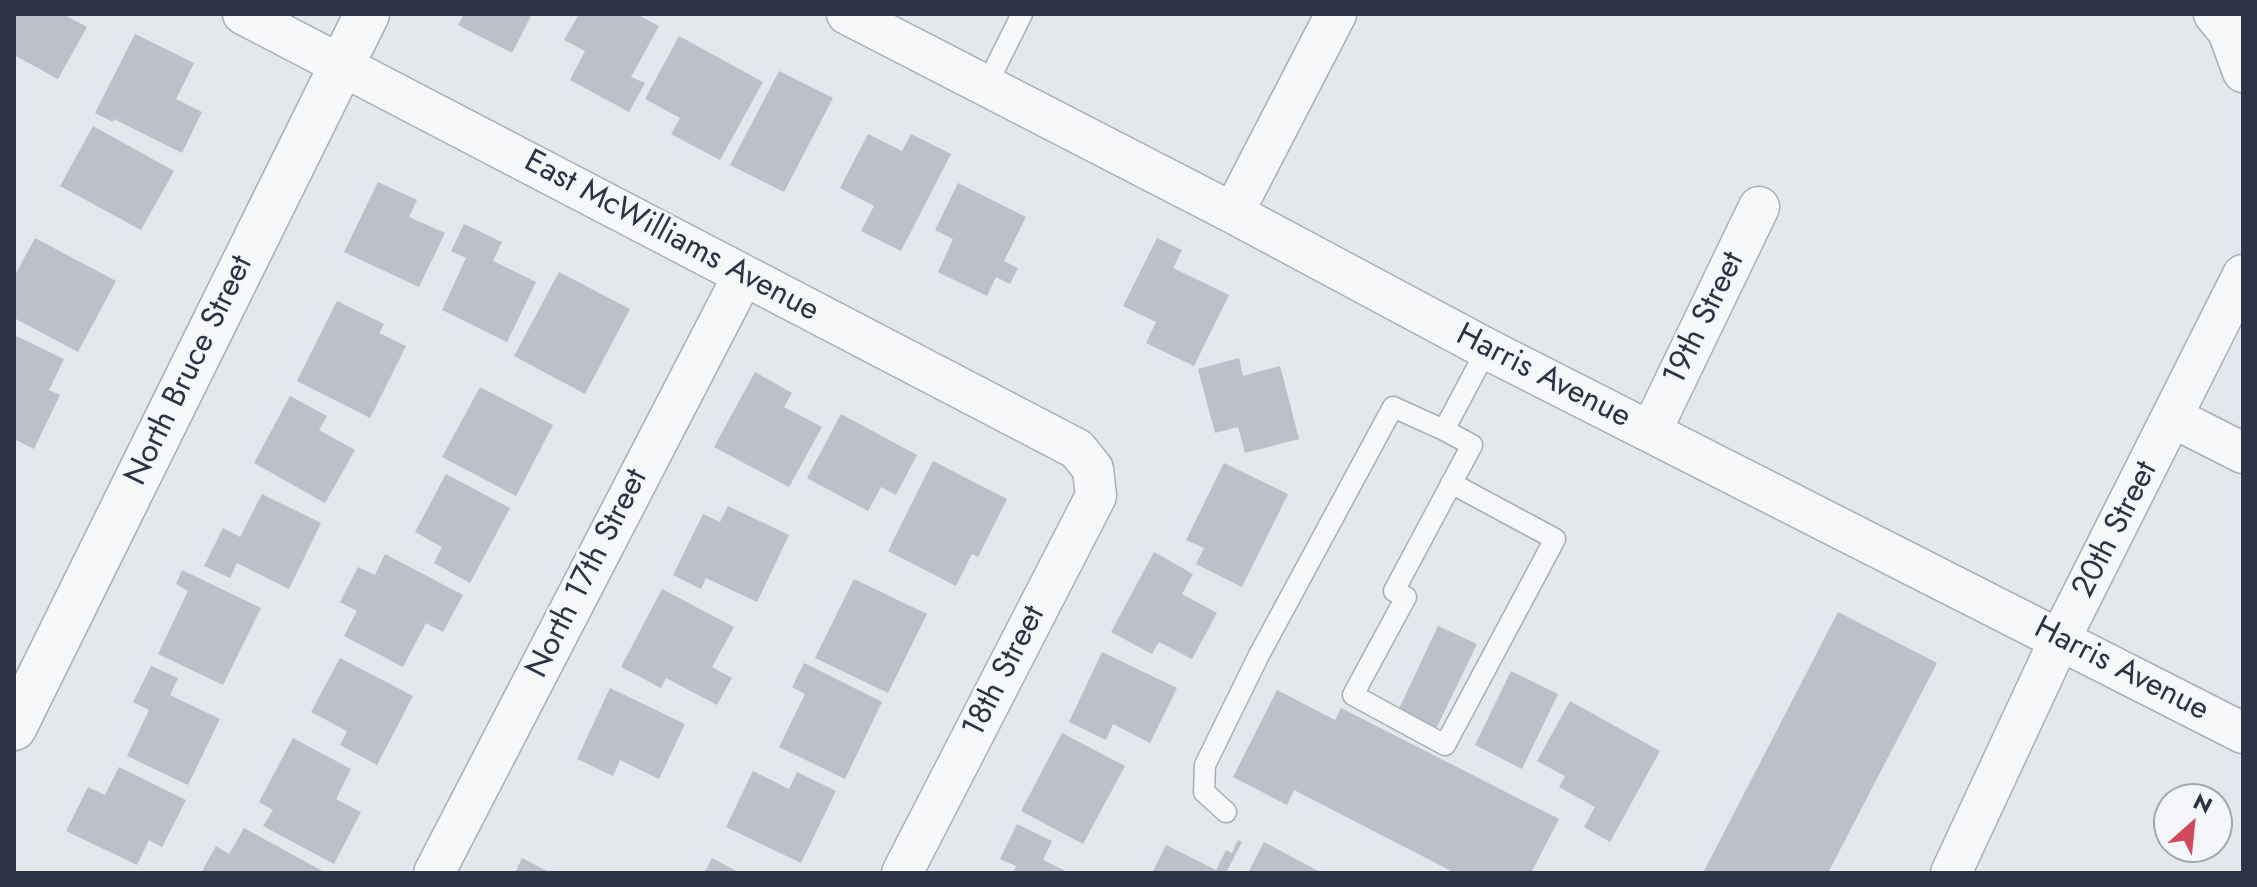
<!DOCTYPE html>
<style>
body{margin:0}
#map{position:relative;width:2257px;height:887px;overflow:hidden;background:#e4e7ec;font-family:Jost,sans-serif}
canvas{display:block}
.frame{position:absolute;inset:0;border:16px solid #2b3445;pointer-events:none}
.north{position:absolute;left:2153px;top:783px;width:80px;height:80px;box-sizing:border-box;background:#f4f6f9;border:2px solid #a4a8b1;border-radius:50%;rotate:27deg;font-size:22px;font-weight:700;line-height:32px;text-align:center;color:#2b3445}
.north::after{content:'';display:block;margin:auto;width:28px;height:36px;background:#d1495b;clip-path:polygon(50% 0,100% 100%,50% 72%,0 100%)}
</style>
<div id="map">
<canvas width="2257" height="887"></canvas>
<div class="frame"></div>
<div class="north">N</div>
</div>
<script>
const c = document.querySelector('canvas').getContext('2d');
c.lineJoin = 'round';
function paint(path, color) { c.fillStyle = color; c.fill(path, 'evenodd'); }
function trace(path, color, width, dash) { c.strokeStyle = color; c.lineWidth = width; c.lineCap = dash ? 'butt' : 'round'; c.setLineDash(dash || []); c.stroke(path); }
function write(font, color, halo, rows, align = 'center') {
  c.font = font + ' Jost,sans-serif'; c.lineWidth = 6; c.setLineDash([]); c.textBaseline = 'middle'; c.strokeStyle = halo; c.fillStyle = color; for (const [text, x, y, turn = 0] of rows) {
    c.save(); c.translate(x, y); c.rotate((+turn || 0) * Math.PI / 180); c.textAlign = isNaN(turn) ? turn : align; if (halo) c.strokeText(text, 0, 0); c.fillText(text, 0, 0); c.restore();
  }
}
paint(new Path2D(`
 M14,14h49l24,13 -29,52 -44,-24z
 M464,14h68l-20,39 -54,-28z
 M579,14h57l23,12 -28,51 14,6 -16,29 -59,-32 15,-29 -21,-11z
 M135,34l59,29 -18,36 26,13 -20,41 -68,-34 -1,3 -18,-9z
 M679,36l84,46 -43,78 -49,-26 9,-16 -35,-19z
 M779,71l54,27 -49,94 -54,-27z
 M93,126l81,45 -33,59 -81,-44z
 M868,134l34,17 9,-17 40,20 -50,97 -40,-20 13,-25 -34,-18z
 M378,182l39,18 -8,17 36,16 -26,54 -75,-35z
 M958,183l68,34 -22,44 14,7 -8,16 -14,-7 -9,19 -49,-24 15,-33 -18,-9z
 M464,224l38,18 -9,19 43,21 -29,60 -65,-32 24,-52 -15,-7z
 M35,238l81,43 -38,71 -64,-34v-41z
 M1157,238l25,12 -9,18 56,27 -35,71 -48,-23 10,-21 -33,-16z
 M559,272l71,37 -45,85 -71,-38z
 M337,301l47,23 -5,9 27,13 -36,72 -73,-37z
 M14,335l50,24 -15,31 11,5 -26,54 -20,-10z
 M1239,358l4,18 37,-10 19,73 -54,14 -7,-26 -23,6 -17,-64z
 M755,372l37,21 -8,14 38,20 -33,60 -75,-40z
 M480,387l73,38 -37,71 -74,-39z
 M290,396l37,20 -8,14 36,20 -30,53 -71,-40z
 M841,414l76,41 -21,40 -15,-8 -13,24 -61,-33z
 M933,461l74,38 -29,58 -6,-3 -16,32 -68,-35z
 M1224,463l64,31 -46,93 -46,-23 8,-16 -18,-8z
 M446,474l64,34 -40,75 -36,-20 8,-16 -27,-15z
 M262,494l59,29 -32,66 -52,-26 -7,15 -26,-12 19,-38 17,9z
 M728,506l61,29 -32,67 -51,-24 -5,11 -28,-14 30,-61 17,8z
 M1154,552l39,22 -11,20 35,19 -25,46 -33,-17 -7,12 -41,-22z
 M385,554l78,41 -20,37 -17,-9 -23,44 -59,-31 13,-25 -17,-9 18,-35 17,8z
 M182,570l79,38 -38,77 -65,-31 30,-63 -12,-7z
 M854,579l73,35 -39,79 -73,-35z
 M662,589l72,38 -22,40 20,11 -15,27 -51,-27 -5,10 -40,-21z
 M1838,612l99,51 -109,210h-125z
 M1438,626l39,18 -43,89 -38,-18z
 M1102,652l75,36 -27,55 -37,-19 -7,16 -37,-18z
 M340,658l73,38 -36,69 -37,-20 7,-14 -36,-19z
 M804,663l78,39 -37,77 -66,-32 26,-53 -13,-7z
 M151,666l27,12 -8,17 50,24 -32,66 -61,-29 22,-46 -16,-8z
 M1511,671l47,23 -36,75 -47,-24z
 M610,688l75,36 -26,55 -39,-19 -7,16 -36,-17z
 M1277,690l58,30 6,-12 218,111 -28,54h-76l-161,-83 -7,15 -54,-28z
 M1570,701l90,50 -50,91 -26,-15 11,-20 -36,-20 6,-11 -28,-15z
 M1062,733l63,33 -42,78 -62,-33z
 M293,738l58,31 -15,30 25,13 -27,52 -71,-38 10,-16 -14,-8z
 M119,767l67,33 -24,47 -13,-7 -12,25 -71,-34 22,-44 17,8z
 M753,771l36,18 8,-17 39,19 -35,72 -75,-36z
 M1017,824l35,17 -9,19 27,13h-57l3,-7 -16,-7z
 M244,828l82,45h-125l15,-27 13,8z
 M1238,840l4,2 -16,31h-74l14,-28 50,25 10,-20 6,3z
 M1264,842l58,31h-74z
 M522,858l29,15h-36z
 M712,858l28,15h-36z`), '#bbc0ca');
const service = new Path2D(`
 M986,86l36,-72
 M1451,483l104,56 -110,206 -92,-50 53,-98 -12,-6 78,-146 -28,-15 43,-81
 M1226,812l-22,-20 1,-27 54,-110 134,-248 51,23`);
const minor = new Path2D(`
 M243,14l834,435 16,20 3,27 -194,377
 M847,14l386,199 254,136 756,384
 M2214,14l14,17 15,41
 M1233,213l103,-199
 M2172,417l71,36
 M1651,431l108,-224
 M434,873l309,-597
 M1951,873l109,-234 183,-364`);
const tertiary = new Path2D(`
 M14,728l353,-714`);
trace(service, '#a9aeb7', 23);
trace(minor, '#a9aeb7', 43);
trace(tertiary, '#a9aeb7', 47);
trace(service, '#f7f8fa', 20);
trace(minor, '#f7f8fa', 40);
trace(tertiary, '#f7f8fa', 44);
write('32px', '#2b3445', '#f4f6f9', [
 ["East McWilliams Avenue",671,237,28],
 ["19th Street",1705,319,-64],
 ["North Bruce Street",190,371,-64],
 ["Harris Avenue",1543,377,27],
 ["20th Street",2116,530,-63],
 ["North 17th Street",588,574,-63],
 ["Harris Avenue",2121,670,27],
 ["18th Street",1005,672,-63]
]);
</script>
